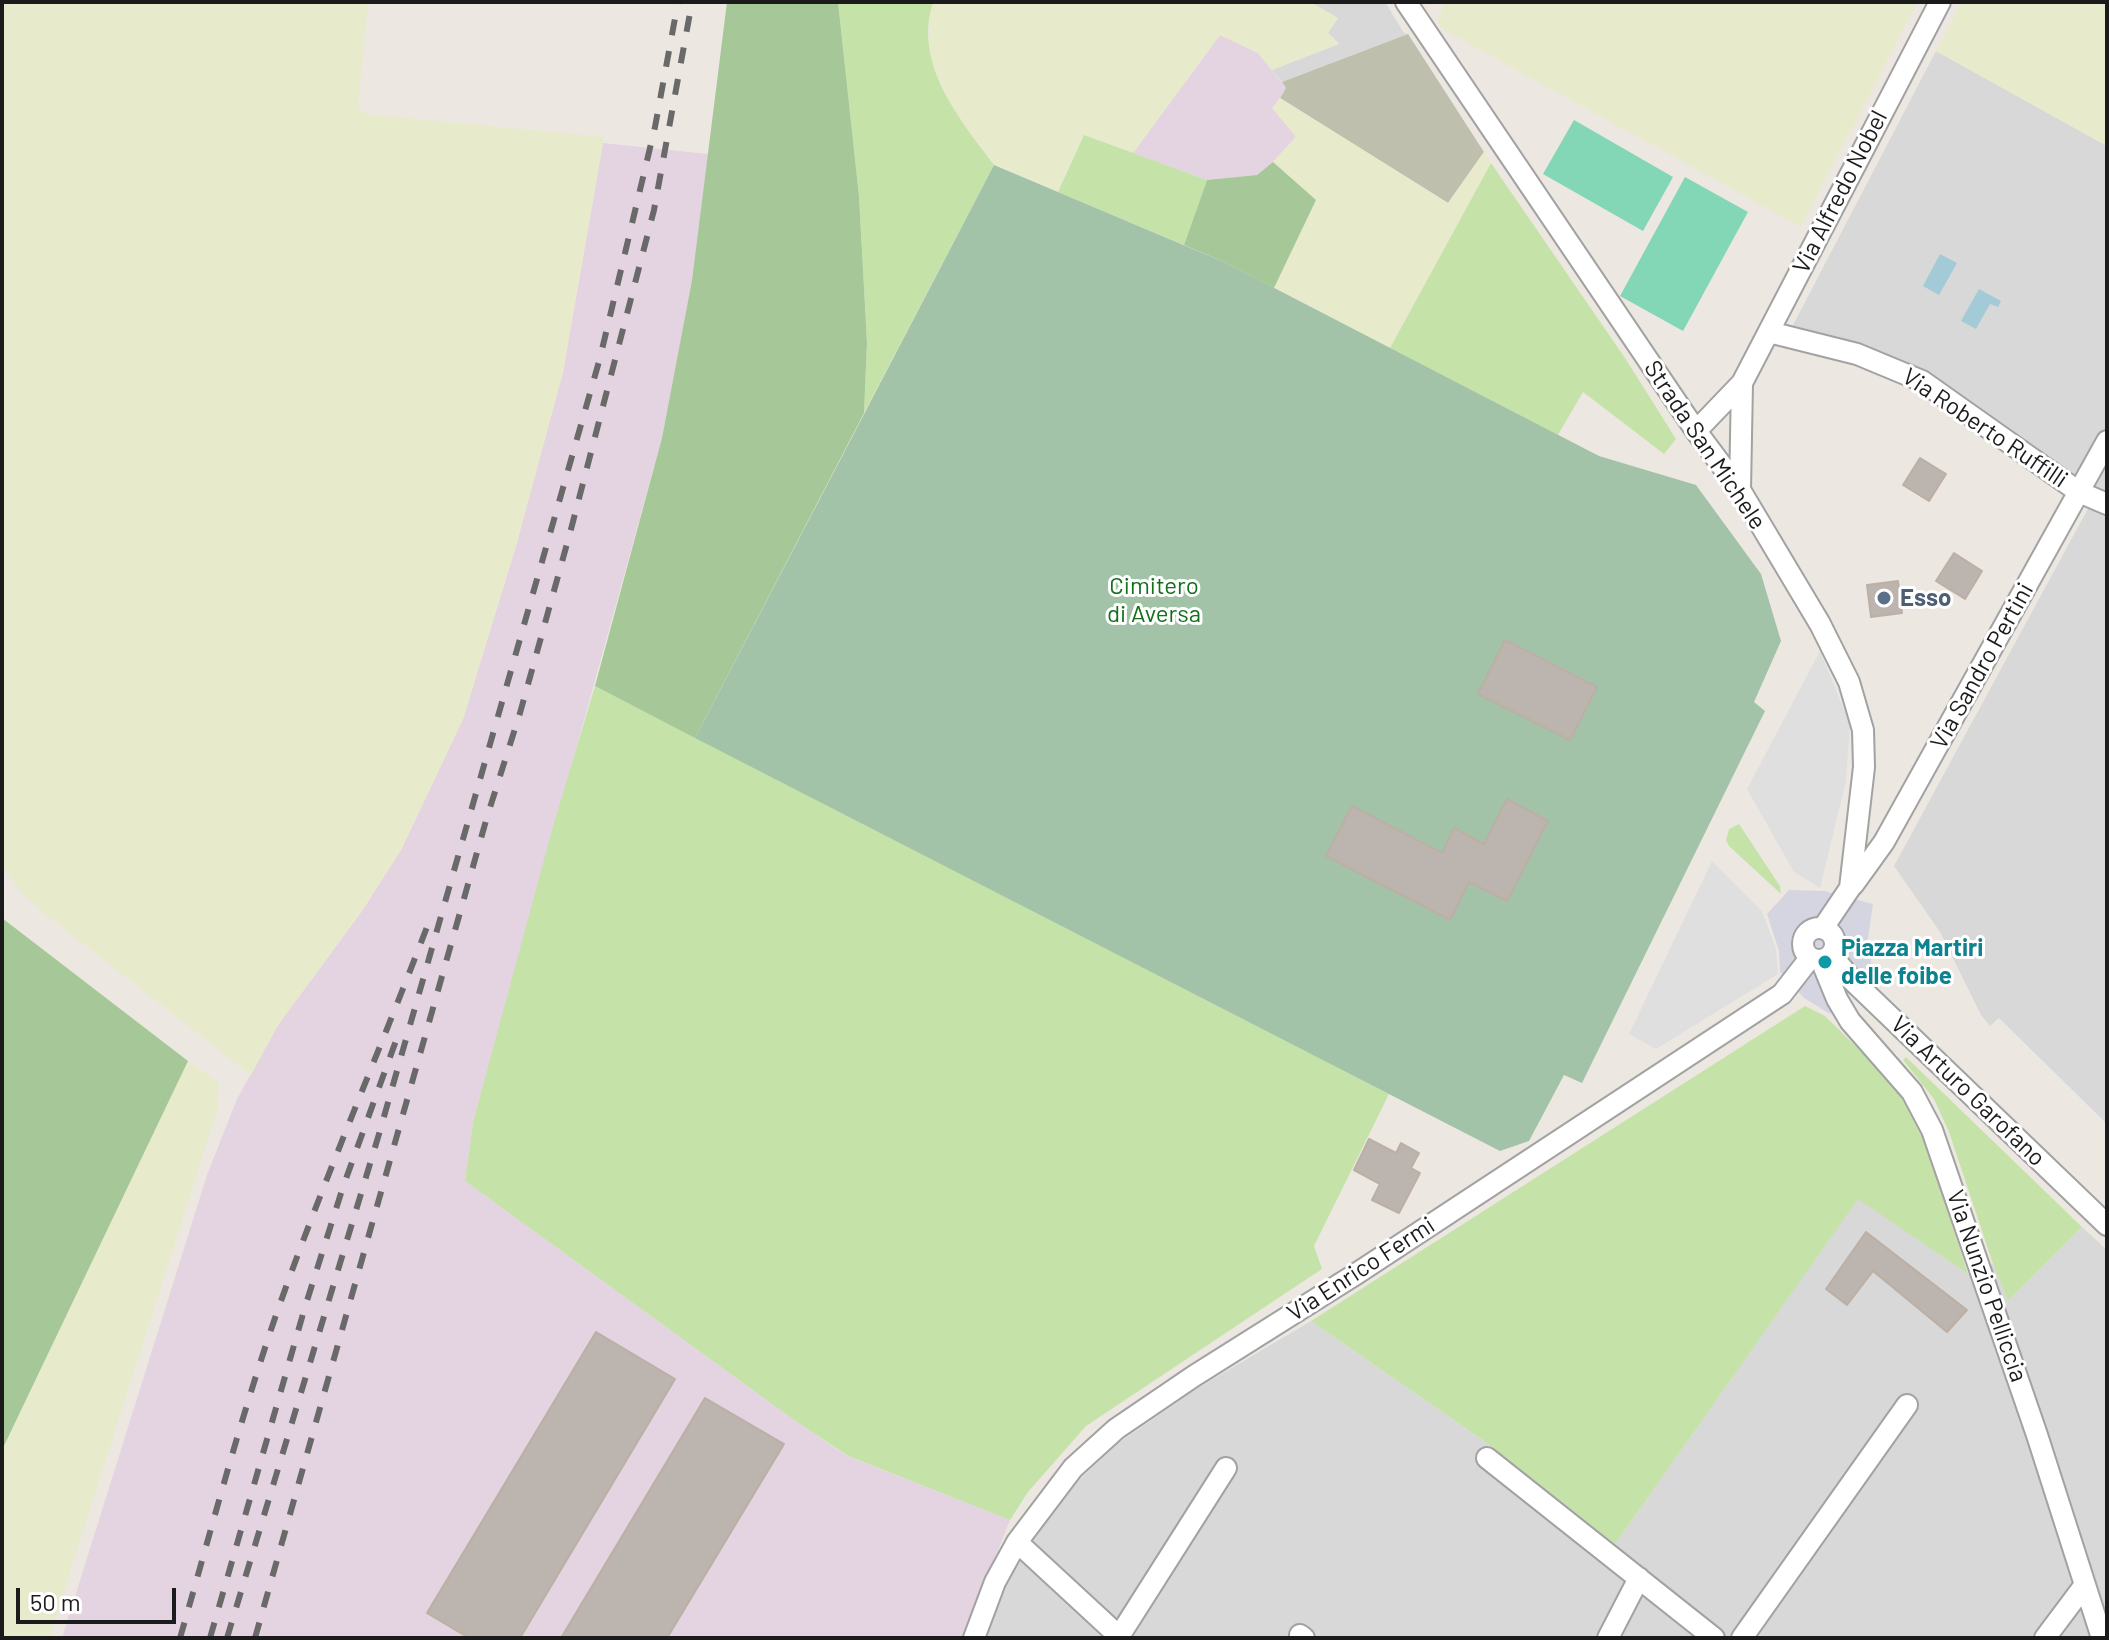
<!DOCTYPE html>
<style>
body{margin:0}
#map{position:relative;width:2109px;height:1640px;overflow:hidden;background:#ece8e1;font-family:Barlow,sans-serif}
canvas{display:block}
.frame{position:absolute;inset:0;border:4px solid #1b1b1b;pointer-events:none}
.scale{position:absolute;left:16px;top:1588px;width:160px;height:36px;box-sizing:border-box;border:4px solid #1b1b1b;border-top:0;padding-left:10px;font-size:24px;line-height:28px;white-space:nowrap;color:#1b1b1b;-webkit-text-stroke:6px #fff;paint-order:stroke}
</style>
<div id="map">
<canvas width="2109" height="1640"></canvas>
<div class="frame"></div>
<div class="scale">50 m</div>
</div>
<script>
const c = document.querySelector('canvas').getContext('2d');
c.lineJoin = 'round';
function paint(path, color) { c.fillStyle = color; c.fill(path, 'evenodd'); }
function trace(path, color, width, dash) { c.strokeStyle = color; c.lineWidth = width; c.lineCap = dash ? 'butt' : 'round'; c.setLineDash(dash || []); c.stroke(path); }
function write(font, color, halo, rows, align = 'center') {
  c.font = font + ' Barlow,sans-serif'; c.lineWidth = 6; c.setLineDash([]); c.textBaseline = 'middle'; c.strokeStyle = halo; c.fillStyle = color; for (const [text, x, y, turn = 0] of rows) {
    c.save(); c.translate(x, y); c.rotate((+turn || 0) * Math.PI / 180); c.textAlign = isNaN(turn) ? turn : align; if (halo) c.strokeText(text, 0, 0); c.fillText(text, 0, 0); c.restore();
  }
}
paint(new Path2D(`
 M1310,2h75l19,31 4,1 -126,48 -10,-12 67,-26 -11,-11 10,-15z
 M1936,51l171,95v978l-108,-106 -9,8 -9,-11 -41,-83 -46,-66 203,-374 -188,-127 -65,-26 -53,-10z
 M1858,1198l110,76 25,-10 15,37 74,-74 25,23v388h-1123l17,-46 36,-58 40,-52 40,-38 81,-56 113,-67 173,120 131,103z`), '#d9d8d8');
paint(new Path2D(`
 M1220,35l38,18 28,35 -13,20 23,29 -23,25 -16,13 -50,5 -74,-27z
 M603,143l105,11 -16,126 -30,158 -189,684 -8,59 329,239 53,36 163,64 -47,118h-901l145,-463 30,-76 41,-74 84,-114 39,-61 62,-131 53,-173 47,-174z`), '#e4d3e1');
paint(new Path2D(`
 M1408,34l76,118 -36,51 -168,-105 6,-10 -4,-6z`), '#bfbfad');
paint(new Path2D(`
 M2,2h366l-10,104 7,8 239,23 -41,235 -47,174 -53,173 -62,131 -39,61 -84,114 -27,50 -206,-161 -25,-23 -18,-26z
 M933,2h377l28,16 -10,15 11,10 -67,27 -14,-17 -38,-18 -87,118 -49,-18 -26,57 -64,-27 -41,-55 -24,-54v-43z
 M1445,2h472l-116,225 -355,-196 -7,-6 -1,-6z
 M1962,2h145v144l-171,-95z
 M1280,98l168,105 36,-51 7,11 -101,185 -116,-60 42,-88 -43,-38 23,-25 -24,-29z
 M188,1061l31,22 -2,28 -168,527h-47v-188z`), '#e8eacc');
paint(new Path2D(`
 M838,2h95c-20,62 26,116 61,163l-130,248 3,-70 -8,-147z
 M1084,135l123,45 -23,65 -126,-53z
 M1491,163l134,195 51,81 -12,15 -81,-62 -25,43 -168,-87z
 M595,686l794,408 -75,152 8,23 -236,157 -58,66 -18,28 -162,-64 -54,-36 -329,-239 8,-59 81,-299z
 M1739,824l41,62 1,8 -52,-48 -3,-6 3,-11z
 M1805,1006l20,10 52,51 40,51 51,156 -110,-75 -243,345 -131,-103 -173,-120z
 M1906,1057l176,170 -74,74 -15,-37 -44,-132 -15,-33 -31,-39z`), '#c5e3a9');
paint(new Path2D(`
 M727,2h111l21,194 8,147 -3,70 -169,325 -100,-52 67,-248 30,-158z
 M1273,162l43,38 -42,88 -48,-25 -42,-18 23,-65 50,-5z
 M2,918l186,143 -186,389z`), '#a6c898');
paint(new Path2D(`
 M994,165l232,98 373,193 97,29 65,89 20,67 -27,61 11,9 -183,372 -18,-8 -35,66 -29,10 -805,-413z`), '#a3c3a8');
paint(new Path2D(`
 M1574,120l99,57 -30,54 -100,-57z
 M1685,177l63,35 -65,119 -63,-35z`), '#83d6b6');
paint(new Path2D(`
 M1820,651l30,73 -4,57 -26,107 -26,-16 -47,-83z
 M1712,861l50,50 14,38 2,25 -122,75 -27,-15z`), '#dfdfdf');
paint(new Path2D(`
 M1789,890l35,1 49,13 -5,35 5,38 -26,18 -17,19 -26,-16 -24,-26 -1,-21 -12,-37z`), '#d5d5e1');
paint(new Path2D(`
 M1940,254l17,9 -18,32 -16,-9z
 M1979,289l22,12 -3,6 -8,-3 -14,25 -15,-8z`), '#a3cbd7');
const building = new Path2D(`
 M1920,458l26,16 -17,27 -26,-16z
 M1954,553l28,18 -17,28 -29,-18z
 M1898,581l4,32 -31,4 -4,-32z
 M1505,640l92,47 -27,53 -92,-46z
 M1507,799l41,22 -41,80 -38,-19 -19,38 -124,-64 26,-50 90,47 12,-25 30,16z
 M1369,1139l27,14 5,-10 18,10 -8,15 9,5 -21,40 -27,-13 8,-16 -26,-14z
 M1866,1232l101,78 -20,22 -74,-61 -26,34 -21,-16z
 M596,1332l79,47 -155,259h-51l-42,-25z
 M705,1398l79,46 -117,194h-106z`);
paint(building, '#bcb4ae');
trace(building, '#bcafa4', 2);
const street = new Path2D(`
 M1406,2l290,429 44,59 80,134 29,58 14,48 1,37 -14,121 -27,40
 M1769,332l88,22 65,27 157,111 28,12
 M1696,431l46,-48 198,-381
 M1740,490l2,-107
 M1853,885l31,-43 223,-401
 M1803 944a16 16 0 1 1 32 0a16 16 0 1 1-32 0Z
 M1831,955l22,26 254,244
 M1821,960l16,39 13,22 62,71 20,38 105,305 65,203
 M1487,1458l227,180
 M1017,1542l104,96
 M1300,1635l4,3
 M974,1638l21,-56 22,-40 56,-74 43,-39 78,-53 162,-102 426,-280 28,-36
 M1118,1638l108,-170
 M1608,1638l31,-60
 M1742,1638l165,-233
 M2045,1638l39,-52`);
trace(street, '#a2a2a2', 24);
trace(street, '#fff', 20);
trace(new Path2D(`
 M180,1638c31,-107 59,-215 95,-320 46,-132 102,-260 152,-391
 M210,1638l95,-331 38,-120 55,-152
 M227,1638l152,-504 221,-776 55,-231 23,-125
 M255,1638l232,-821 33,-104 50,-180 84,-323 38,-208`), '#696969', 6, [16, 16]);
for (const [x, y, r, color] of [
 [1884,598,8,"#5c6f8a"],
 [1825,962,8,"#0f9aa8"]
]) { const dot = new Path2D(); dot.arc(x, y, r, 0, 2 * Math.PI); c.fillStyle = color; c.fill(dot); trace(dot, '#fff', 3); }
write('24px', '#1b1b1b', '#fff', [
 ["Via Alfredo Nobel",1840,192,-63],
 ["Via Roberto Ruffilli",1985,428,34],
 ["Strada San Michele",1705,445,56],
 ["Via Sandro Pertini",1982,666,-61],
 ["Via Arturo Garofano",1968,1091,44],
 ["Via Enrico Fermi",1361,1269,-33],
 ["Via Nunzio Pelliccia",1987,1286,71]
]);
write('24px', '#126f1a', '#fff', [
 ["Cimitero",1154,586],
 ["di Aversa",1154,614]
]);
write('bold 24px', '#4e5e75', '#fff', [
 ["Esso",1900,598]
], 'left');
write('bold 24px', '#0d838f', '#fff', [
 ["Piazza Martiri",1841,948],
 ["delle foibe",1841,976]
], 'left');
</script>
